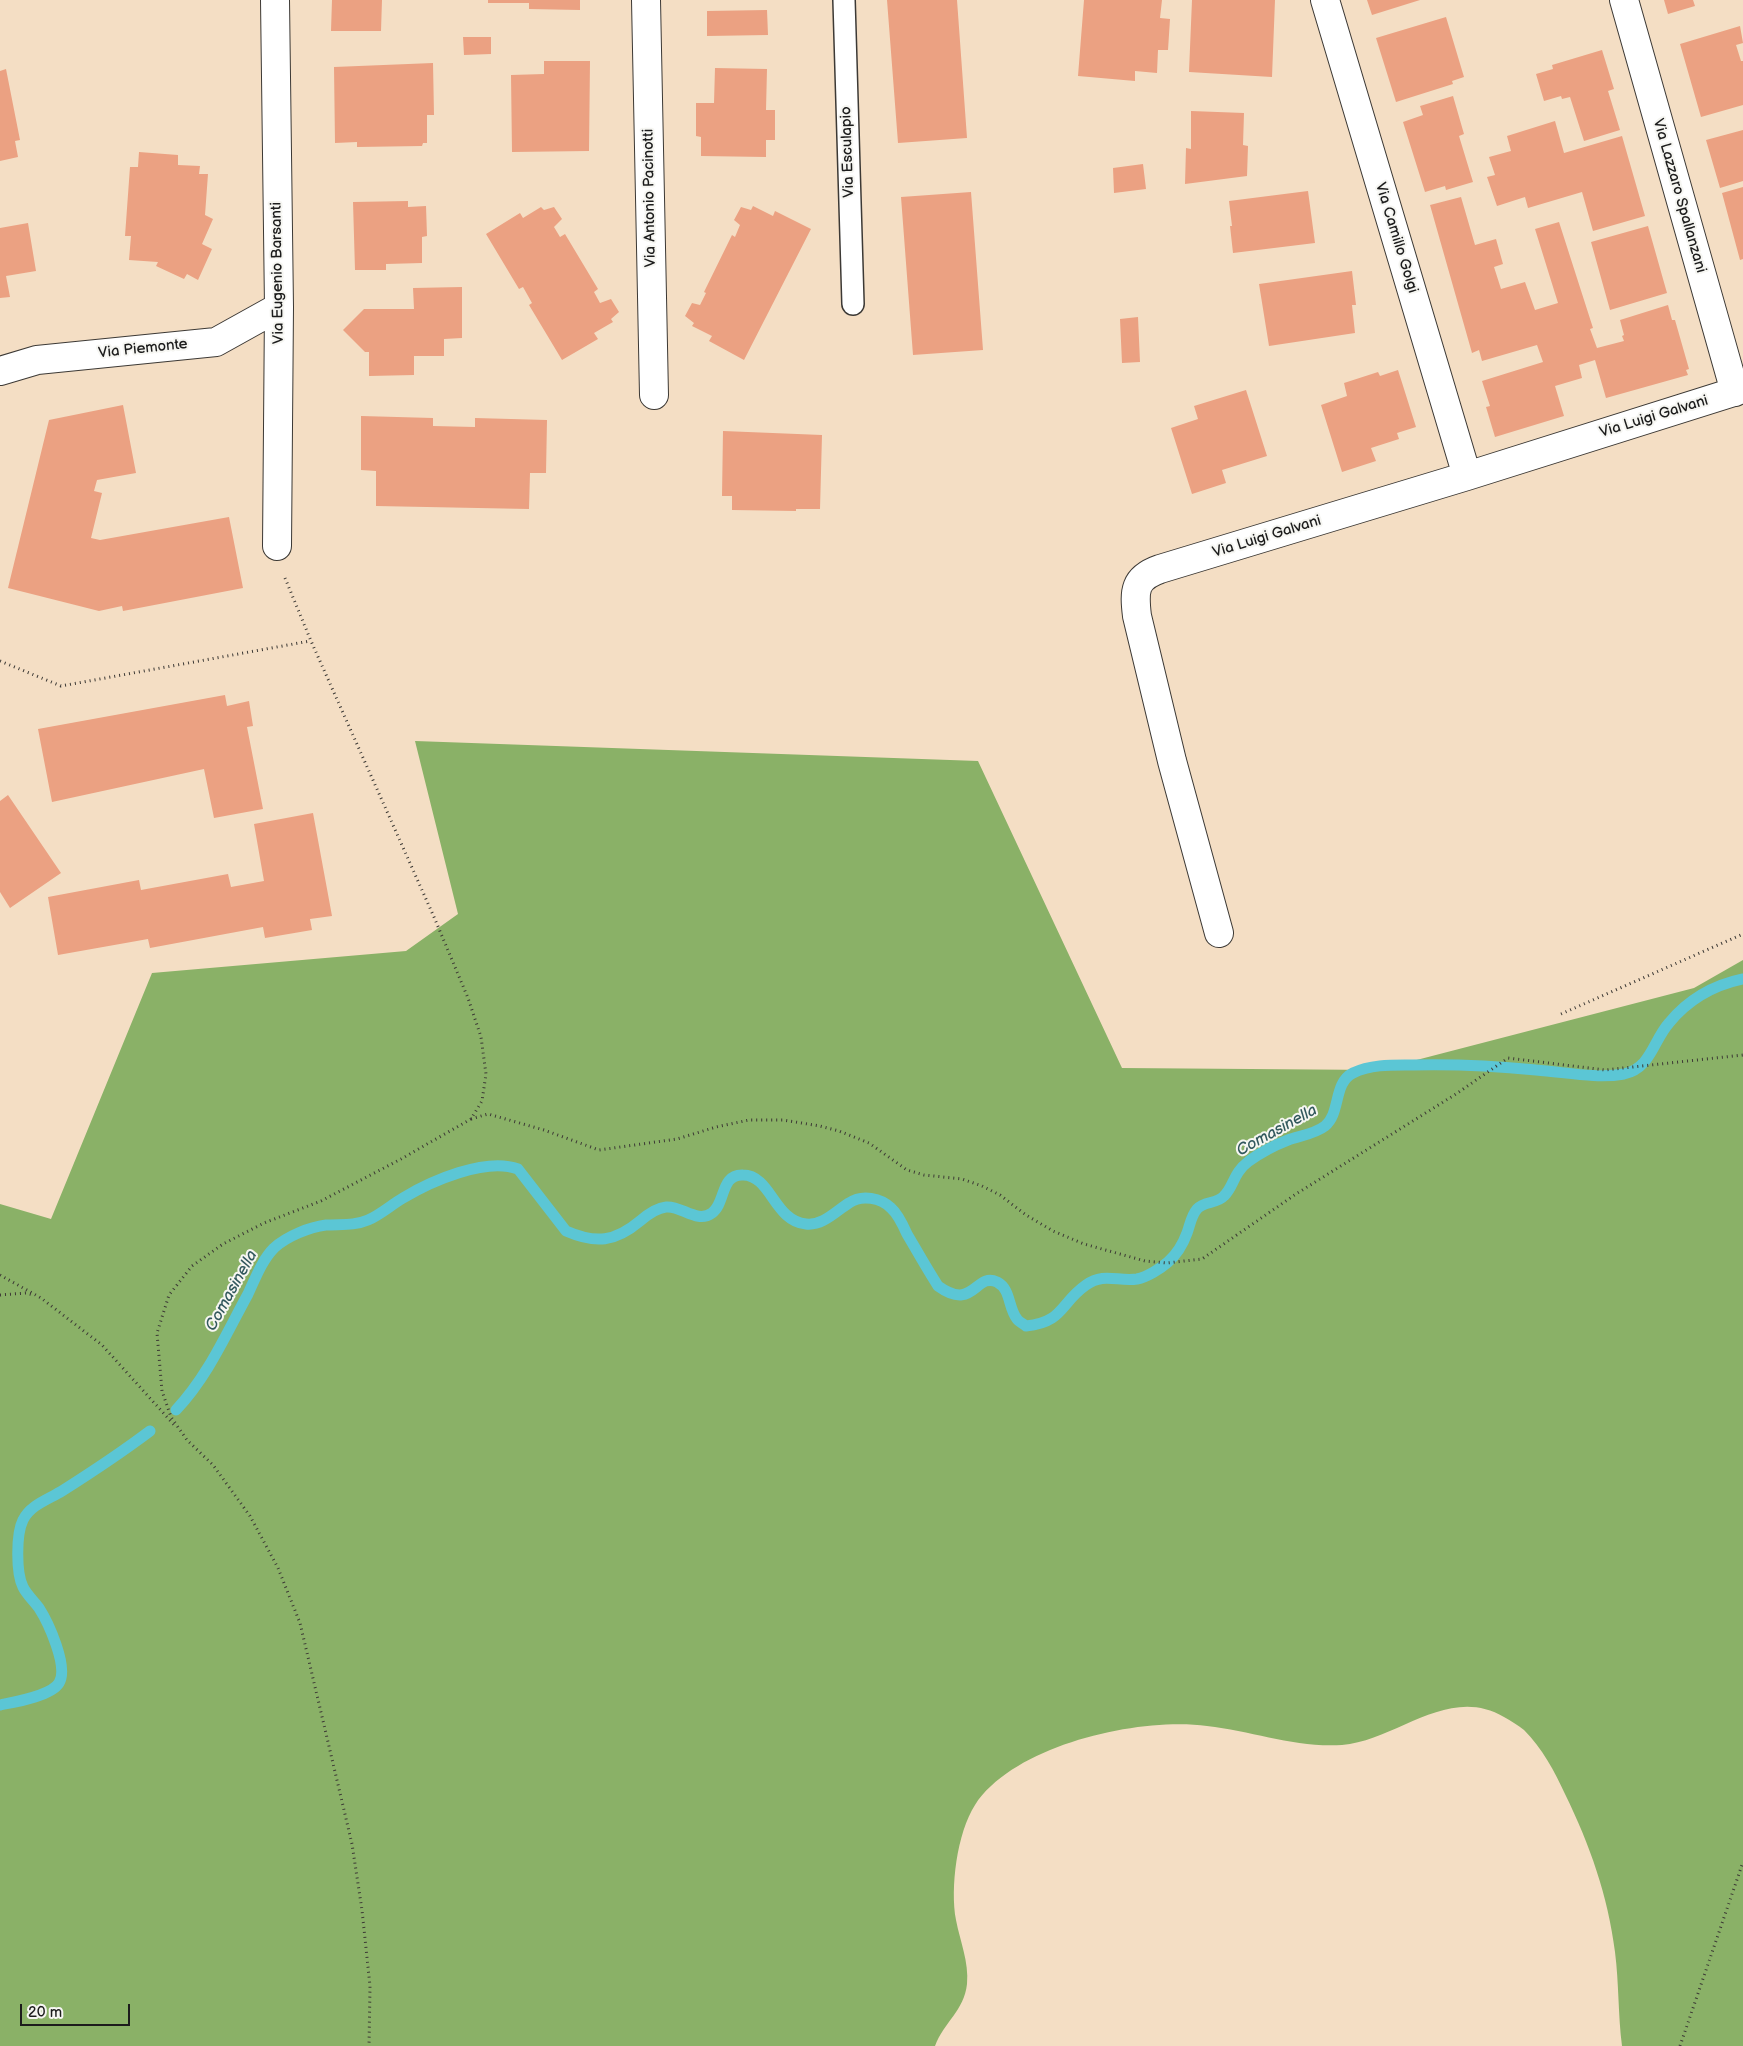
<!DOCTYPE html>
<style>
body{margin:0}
#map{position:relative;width:1743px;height:2046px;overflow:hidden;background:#f4dec4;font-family:"Balsamiq Sans",sans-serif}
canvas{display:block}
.scale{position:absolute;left:20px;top:2004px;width:110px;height:22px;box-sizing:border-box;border:2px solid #1c1c1c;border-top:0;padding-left:6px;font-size:15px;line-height:18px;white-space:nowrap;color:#1c1c1c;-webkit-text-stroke:4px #f6f6f2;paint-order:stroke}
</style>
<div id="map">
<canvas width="1743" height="2046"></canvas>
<div class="scale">20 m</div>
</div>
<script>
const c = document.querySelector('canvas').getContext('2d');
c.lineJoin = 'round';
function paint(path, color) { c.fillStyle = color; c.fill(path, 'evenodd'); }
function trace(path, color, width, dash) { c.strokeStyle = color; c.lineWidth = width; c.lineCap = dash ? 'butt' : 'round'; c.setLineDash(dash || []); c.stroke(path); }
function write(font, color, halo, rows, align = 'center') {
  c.font = font + ' "Balsamiq Sans",sans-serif'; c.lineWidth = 4; c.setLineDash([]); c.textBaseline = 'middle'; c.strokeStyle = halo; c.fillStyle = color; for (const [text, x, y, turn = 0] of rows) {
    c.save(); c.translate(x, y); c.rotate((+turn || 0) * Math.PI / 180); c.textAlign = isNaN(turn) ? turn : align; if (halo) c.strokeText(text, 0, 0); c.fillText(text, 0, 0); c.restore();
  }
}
paint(new Path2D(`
 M415,741l563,20 144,307 256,2 316,-82 49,-28v1086h-121c-4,-31 -3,-63 -7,-94 -7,-56 -25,-107 -50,-158 -10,-22 -23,-46 -41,-64 -6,-5 -13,-9 -20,-13 -55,-33 -107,23 -162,28 -47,3 -89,-14 -135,-19 -67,-9 -192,18 -232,79 -18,28 -25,83 -19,115 4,21 13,42 11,64 -3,27 -23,38 -32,62h-935v-842l51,15 101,-246 254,-22 52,-37z`), '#8ab167');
trace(new Path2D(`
 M176,1410c32,-34 50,-76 72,-116 7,-15 14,-34 26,-46 13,-12 36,-21 52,-23 15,-1 28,1 42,-5 12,-5 23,-15 35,-22 28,-17 83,-41 115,-29l48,62c30,13 49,11 74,-10 7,-6 16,-13 26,-14 15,-2 31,17 46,6 14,-10 8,-39 31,-38 28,0 31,46 63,49 17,2 30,-13 43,-21 13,-9 32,-5 42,5 7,6 12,17 16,26 10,17 20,35 31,52 36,26 37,-14 59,-4 14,7 11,26 20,37 2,3 7,5 9,7 38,-4 34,-23 60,-41 18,-13 32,-3 51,-6 10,-2 23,-10 31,-17 8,-7 15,-18 19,-29 3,-8 4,-17 10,-24 7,-8 20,-5 27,-13 11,-11 8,-22 25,-35 11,-8 26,-16 39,-21 11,-4 27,-6 37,-14 16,-13 8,-43 28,-53 18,-9 41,-8 60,-8 41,-1 82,1 123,5 29,2 60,9 88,4 27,-6 29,-33 45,-51 19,-23 45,-38 74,-44
 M0,1705c15,-3 51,-9 59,-22 10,-16 -11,-61 -20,-75 -5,-7 -12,-13 -16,-21 -7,-14 -7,-53 0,-67 7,-15 26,-21 39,-29 30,-19 60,-39 88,-60`), '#5bc6d5', 11);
paint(new Path2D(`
 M332,0h50l-1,31h-50z
 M488,0h92v10l-51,-1v-6h-41z
 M887,0h70l10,138 -69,5z
 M1084,0h78l-2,18 10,1 -2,31h-10l-1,23 -22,-2v10l-57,-5z
 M1192,0h83l-3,77 -83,-5z
 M1367,0h53l-48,15z
 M1664,0h29l2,6 -27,8z
 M767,10l1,25 -61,1v-25z
 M1446,17l18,60 -12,4 1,3 -57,18 -20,-64z
 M1740,26l3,17 -7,2 5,16h2v44l-42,12 -21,-73z
 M463,37h28v17l-27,1z
 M1602,50l12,39 -6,2 12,39 -36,11 -14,-44 -8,2 -1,-3 -17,5 -8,-27 17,-5 -1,-4z
 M544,61h46l-1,90 -77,1 -1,-77 33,-1z
 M433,63l1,52h-7v28h-4l-1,3 -65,1v-5l-22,1 -1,-76z
 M715,68l52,1 -1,41h9v30h-9v17l-65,-1v-19l-5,-1v-33h18z
 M6,69l14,71 -5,1 3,16 -18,4v-90z
 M1453,96l11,38 -5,2 14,46 -27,8 -1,-4 -20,6 -22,-70 20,-7 -3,-9z
 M1191,111l53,2 -1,32 5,1 -1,30 -62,8 1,-36 5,1z
 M1555,121l9,32 58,-17 23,80 -52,15 -11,-39 -54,16 -3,-11 -28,9 -10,-29 8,-2 -6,-18 22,-6 -4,-15z
 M1743,130v51l-23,7 -14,-48z
 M139,152l39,3v10l22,1 -1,8h9l-3,41 8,4 -11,25 10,5 -14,31 -11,-6 -3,5 -28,-13 2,-4 -29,-2 2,-24h-6l5,-69h8z
 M1143,164l3,25 -32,4 -1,-25z
 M1743,187v72l-3,1 -18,-67z
 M1308,191l7,52 -82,10 -3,-27h2l-3,-25z
 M971,192l12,158 -70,5 -12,-158z
 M1461,197l14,48 21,-6 7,25 -9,3 7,22 24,-7 10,28 23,-7 -23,-74 24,-7 34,106 -3,1 7,19 27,-7 -2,-5 2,-1 -4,-15 48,-15 4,15h3l14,49 -3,1 2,5 -82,23 -11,-38 -16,5 3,13 -27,8 9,30 -69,21 -9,-30 4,-1 -8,-25 61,-19 -6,-17 -55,16 -3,-11 -7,3 -42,-148z
 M408,201v6l18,-1 1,30 -5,1v26l-36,1v6h-31l-2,-68z
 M753,206l20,10 2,-5 36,18 -67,131 -35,-19 3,-5 -20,-10 2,-3 -9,-7 7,-13 8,2 6,-12 -2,-1 28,-57 3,2 5,-12 -6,-5 7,-13 10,3z
 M541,207l3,3 10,-3 8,12 -8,8 6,10 5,-3 33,55 -4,3 6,11 11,-4 8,13 -8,7 2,3 -19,11 4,6 -36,21 -33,-55 3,-2 -9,-16 -4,2 -33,-55 34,-21 3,5z
 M28,223l8,48 -30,5 4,21 -10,1v-70z
 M1648,226l19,67 -57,17 -19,-68z
 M1352,271l4,34h-4l3,28 -86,13 -10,-62z
 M462,287v51l-18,1v17h-30v19l-45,1v-24h-4l-22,-22 21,-21h50l-1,-21z
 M1138,317l2,45 -18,1 -2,-44z
 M1398,370l18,57 -19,6 2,6 -28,9 5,13 -34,11 -21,-67 26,-9 -3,-13 34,-11 2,4z
 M1246,390l21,66 -45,14 4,13 -34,11 -21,-66 27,-9 -4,-13z
 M123,405l13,68 -39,7 -3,11 8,2 -11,45 9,2 129,-23 14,71 -120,23 -1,-5 -23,5 -91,-23 41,-168z
 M361,416l72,2v8l42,1v-9l72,2 -1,53h-16l-1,36 -153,-3v-35l-15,-1z
 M723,431l99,4 -2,74h-24v2l-64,-1v-14h-10z
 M225,695l2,11 22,-5 4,25 -6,1 16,82 -49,9 -10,-49 -152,33 -14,-73z
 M8,795l53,78 -51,35 -10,-16v-91z
 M313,813l19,103 -22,3 2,11 -47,8 -2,-11 -113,21 -2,-9 -90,16 -10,-58 91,-17 2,10 87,-16 3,13 33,-6 -10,-57z`), '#eba182');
const lane = new Path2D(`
 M844,0l9,304`);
const street = new Path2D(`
 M275,0l4,307 -2,239
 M646,0l8,395
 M1325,0l142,476
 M1624,0l111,392
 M0,371l37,-11 179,-18 63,-35
 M1219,933l-47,-172 -35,-145c-3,-25 -3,-38 23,-47l307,-93 276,-87`);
trace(lane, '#3c3935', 24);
trace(street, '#3c3935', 30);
trace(new Path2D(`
 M285,578l26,63 123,276 34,81 13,39 5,37 -4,27 -11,18 -70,40 -80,42 -57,22 -41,21 -31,22 -23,29 -12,38 5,58 9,26 16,23 26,25 37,51 28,52 22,55 52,221 10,66 8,76 -1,60
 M0,661l61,25 249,-45
 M1561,1014l182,-80
 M471,1119l17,-5 56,16 55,20 78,-11 39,-12 33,-7h34l37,6 19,5 30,12 38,27 17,5 38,4 20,7 18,9 26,20 27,16 31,13 61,17 22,2 35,-4 94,-65 160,-100 52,-36 97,12 138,-15
 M0,1275l41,23 61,47 74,82
 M0,1295l26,-2 7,2
 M1680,2046l63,-184`), '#3c3935', 3, [1, 4]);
trace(lane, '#fff', 21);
trace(street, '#fff', 28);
write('15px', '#1c1c1c', '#f6f6f2', [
 ["Via Esculapio",848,152,-92],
 ["Via Lazzaro Spallanzani",1679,196,74],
 ["Via Antonio Pacinotti",650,198,-91],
 ["Via Camillo Golgi",1396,238,73],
 ["Via Eugenio Barsanti",278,273,-91],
 ["Via Piemonte",143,349,-6],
 ["Via Luigi Galvani",1654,417,-17],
 ["Via Luigi Galvani",1267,537,-17]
]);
write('italic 16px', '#32585d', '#f6f6f2', [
 ["Comasinella",1277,1131,-29],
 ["Comasinella",232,1291,-61]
]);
</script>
